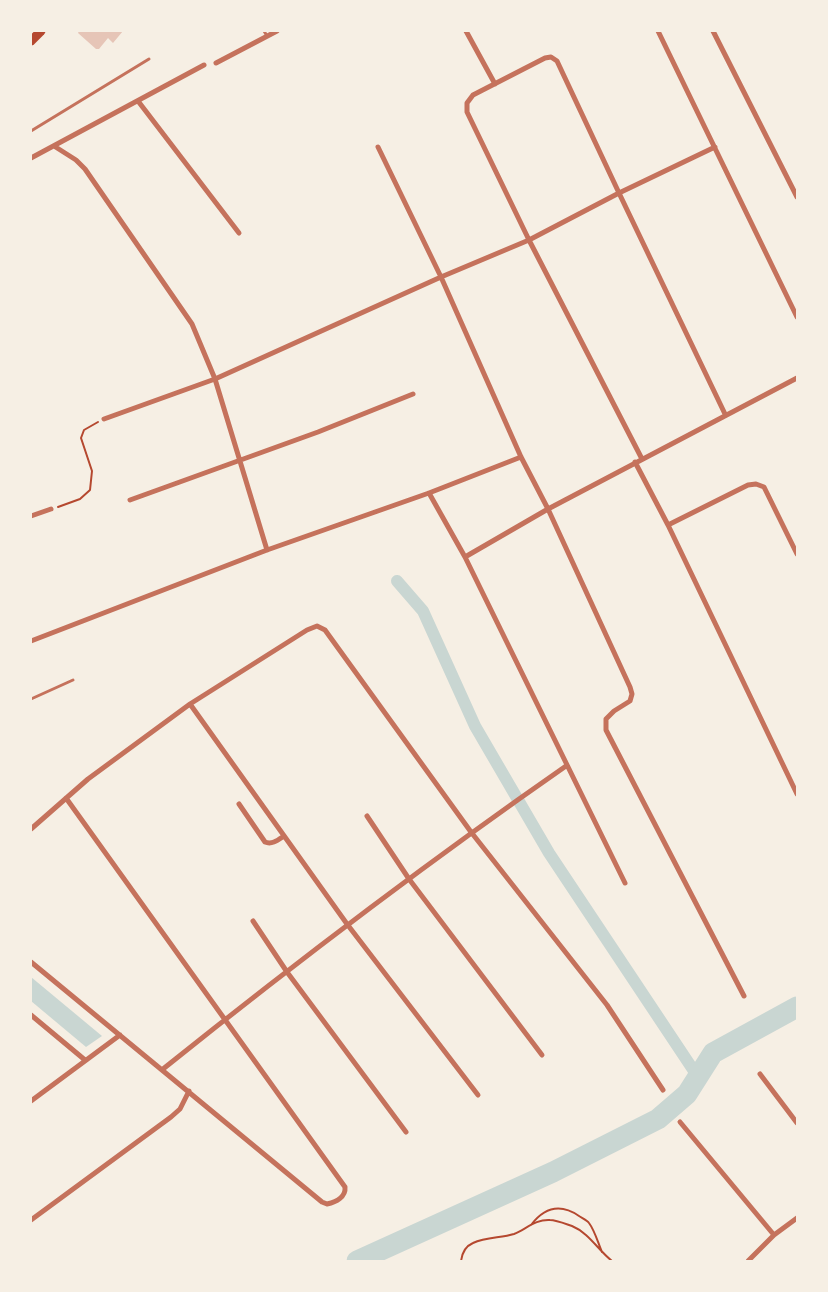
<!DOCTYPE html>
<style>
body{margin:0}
#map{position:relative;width:828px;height:1292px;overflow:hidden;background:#f6efe4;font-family:"Source Serif 4",serif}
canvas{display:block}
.frame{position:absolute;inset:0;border:32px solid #f6efe4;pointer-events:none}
</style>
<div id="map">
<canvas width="828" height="1292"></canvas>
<div class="frame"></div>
</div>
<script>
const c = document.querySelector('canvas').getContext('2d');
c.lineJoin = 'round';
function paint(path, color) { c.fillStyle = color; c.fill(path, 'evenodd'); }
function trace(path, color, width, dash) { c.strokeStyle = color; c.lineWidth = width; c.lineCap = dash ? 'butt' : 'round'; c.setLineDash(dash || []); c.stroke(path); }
paint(new Path2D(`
 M31,977l71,59 -16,11 -55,-46z`), '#c9d6d2');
trace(new Path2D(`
 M397,581l26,30 52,115 74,127 149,224`), '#c9d6d2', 12);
trace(new Path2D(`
 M357,1261l196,-89 105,-53 29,-25 26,-41 84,-46`), '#c9d6d2', 21);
paint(new Path2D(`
 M79,31h44l-10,12 -5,-5 -9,11h-3l-18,-16z`), '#e6c5b7');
trace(new Path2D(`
 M58,507l22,-8 10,-9 2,-19 -11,-33 3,-8 14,-8
 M531,1225c13,-17 29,-22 48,-9 3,2 8,4 10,7 6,8 9,20 13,29
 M461,1261c1,-8 5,-15 12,-18 13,-6 28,-5 41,-9 12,-5 22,-15 36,-14 6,0 16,4 22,6 17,7 26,24 40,35`), '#b5482f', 2);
trace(new Path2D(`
 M264,31l3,5
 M31,131l118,-72
 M31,699l42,-19`), '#c5725c', 3);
trace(new Path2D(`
 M466,31l29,53
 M658,31l139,286
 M713,31l84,166
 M216,63l61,-32
 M138,101l101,132
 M54,146l22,14 9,9 107,155 23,55 52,171
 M378,147l63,130 80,180 27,52 82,178 2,7 -2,7 -16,10 -8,8v11l138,266
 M31,158l173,-93
 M104,419l111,-40 226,-102 88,-37 90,-47 96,-46
 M642,459l-113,-219 -62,-128v-9l6,-8 72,-37 6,-1 6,4 62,132 106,221
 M635,462l33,63 129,269
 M429,493l36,64 160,326
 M130,500l188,-68 95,-38
 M31,516l20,-7
 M668,525l80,-40 8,-1 8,3 33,67
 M465,557l83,-48 249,-131
 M31,641l236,-91 162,-57 92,-36
 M190,704l157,220 131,171
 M239,804l26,38c7,3 13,-2 19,-6
 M367,816l42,63 133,176
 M31,829l57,-50 102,-75 117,-74 10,-4 8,4 146,202 136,173 56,85
 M253,921l34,51 119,160
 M31,962l291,240 5,2c9,-2 19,-7 18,-17l-279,-389
 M31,1015l54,45
 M163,1069c131,-105 265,-207 403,-303
 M760,1074l37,49
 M31,1101l89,-66
 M680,1122l94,113 23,-17
 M31,1220l140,-103 9,-8 9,-18
 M748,1261l26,-26`), '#c5725c', 5);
trace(new Path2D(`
 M31,41l10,-10`), '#b5482f', 9);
</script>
